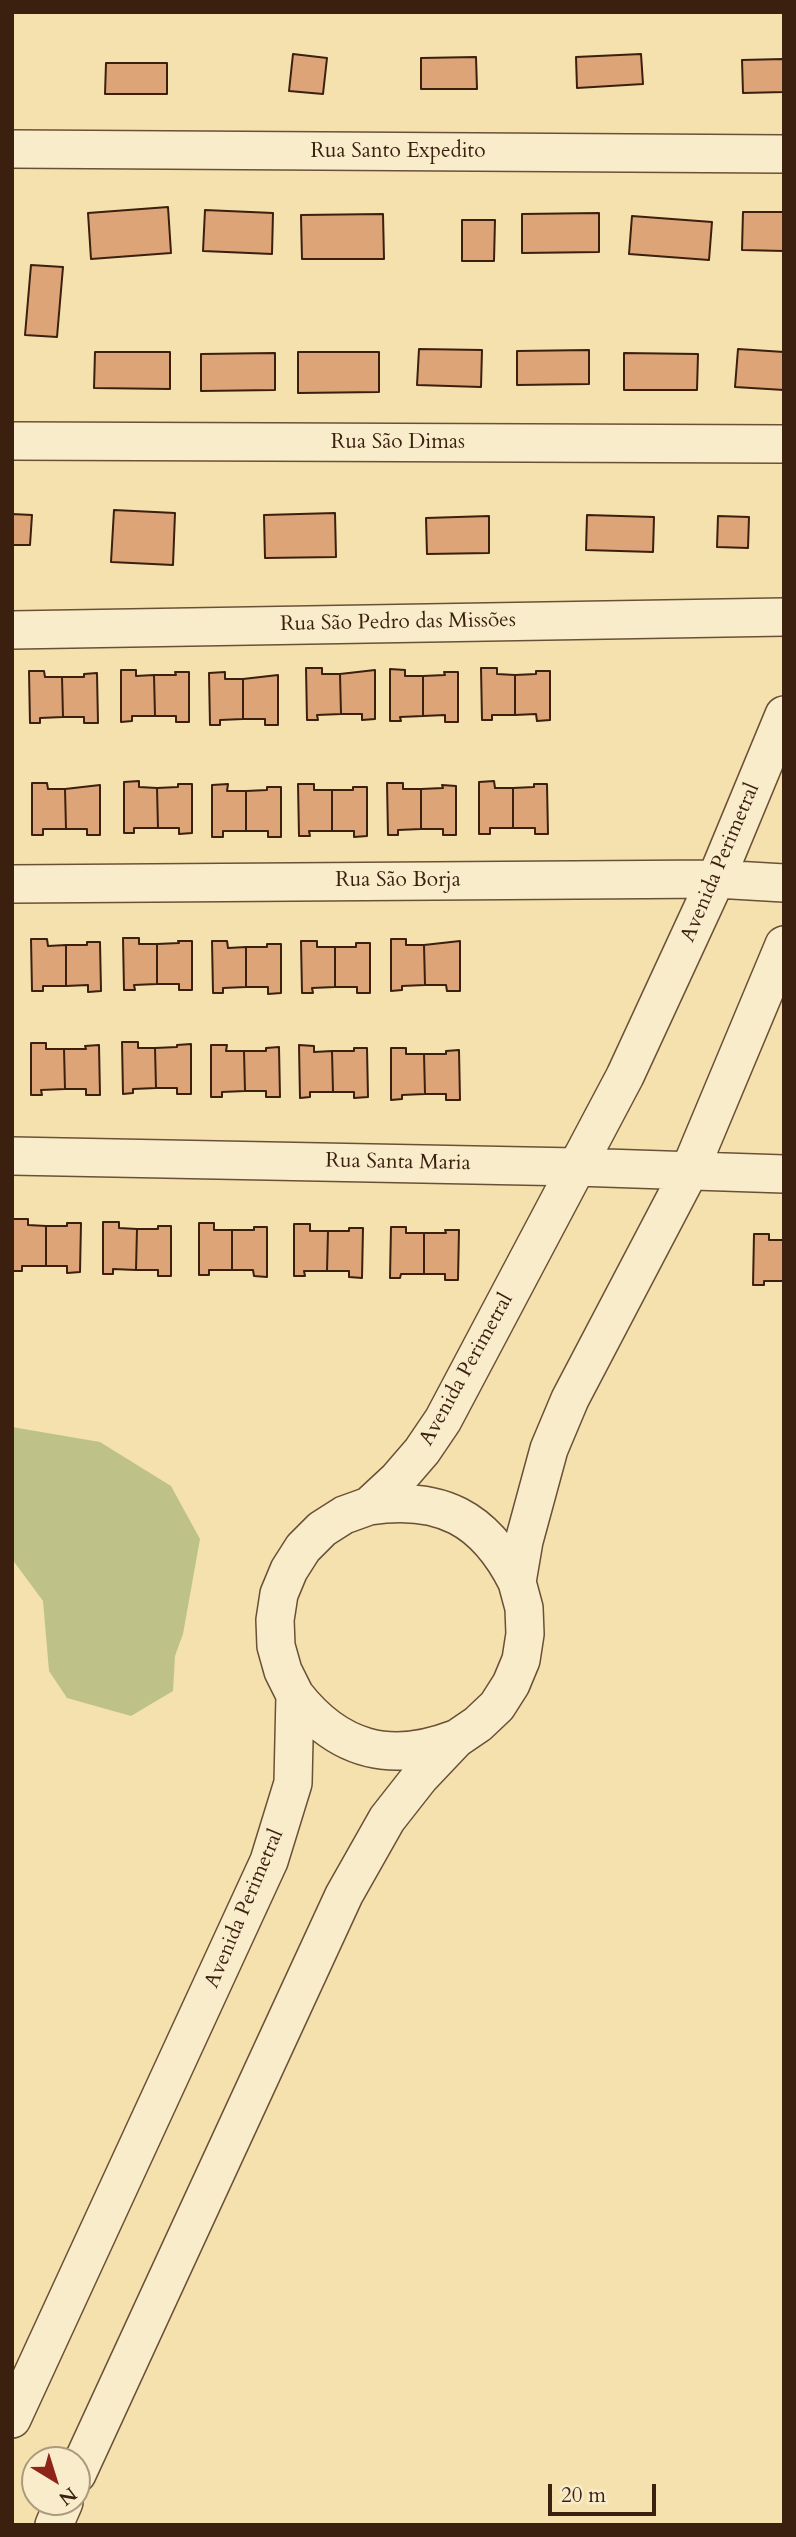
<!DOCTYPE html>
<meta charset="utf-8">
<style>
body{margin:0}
#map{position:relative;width:796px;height:2537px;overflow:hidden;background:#f5e1ae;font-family:Cardo,serif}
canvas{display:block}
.frame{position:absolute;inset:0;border:14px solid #3b1f0f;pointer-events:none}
.north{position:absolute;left:21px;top:2446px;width:70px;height:70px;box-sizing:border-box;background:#f8ecca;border:2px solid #ac9a7f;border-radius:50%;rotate:142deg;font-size:19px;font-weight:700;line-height:28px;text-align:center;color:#3b1f0f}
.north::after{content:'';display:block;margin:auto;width:24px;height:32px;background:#8f2418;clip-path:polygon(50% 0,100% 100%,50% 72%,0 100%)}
.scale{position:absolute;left:548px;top:2484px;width:108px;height:32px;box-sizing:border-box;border:4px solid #3b1f0f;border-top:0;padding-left:9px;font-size:21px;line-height:24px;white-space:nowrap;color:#3b1f0f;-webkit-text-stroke:5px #f8ecca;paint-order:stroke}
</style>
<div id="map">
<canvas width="796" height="2537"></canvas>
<div class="frame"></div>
<div class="north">N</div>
<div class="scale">20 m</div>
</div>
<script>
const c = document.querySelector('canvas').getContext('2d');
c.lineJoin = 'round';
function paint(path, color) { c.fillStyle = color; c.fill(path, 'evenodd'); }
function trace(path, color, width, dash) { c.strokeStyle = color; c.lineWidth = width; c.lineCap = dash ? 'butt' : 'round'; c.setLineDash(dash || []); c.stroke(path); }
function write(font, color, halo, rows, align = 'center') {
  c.font = font + ' Cardo,serif'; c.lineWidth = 7; c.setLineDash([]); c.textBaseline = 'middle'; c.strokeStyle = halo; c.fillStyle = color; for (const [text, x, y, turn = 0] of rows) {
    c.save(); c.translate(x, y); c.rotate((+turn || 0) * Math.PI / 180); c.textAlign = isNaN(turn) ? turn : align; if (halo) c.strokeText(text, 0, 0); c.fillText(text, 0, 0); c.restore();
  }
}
paint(new Path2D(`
 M12,1427l88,15 71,44 29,53 -17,95 -8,22 -2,35 -42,25 -64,-18 -18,-27 -6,-70 -31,-42z`), '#bec289');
const building = new Path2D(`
 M293,54l34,4 -4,36 -34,-3z
 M641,54l2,30 -66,4 -1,-31z
 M476,57l1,32h-56v-31z
 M784,59v33l-41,1 -1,-33z
 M106,63h61v31h-62z
 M168,207l3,46 -80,6 -3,-46z
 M205,210l68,3 -1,41 -69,-3z
 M743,212h41v39l-42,-1z
 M599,213v39l-77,1v-39z
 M383,214l1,45h-82l-1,-44z
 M632,216l80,6 -3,38 -80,-6z
 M462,220h33l-1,41h-32z
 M31,265l32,2 -6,70 -32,-2z
 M419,349l63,1 -1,37 -64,-2z
 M738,349l46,3v38l-49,-3z
 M589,350v34l-72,1v-34z
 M95,352h75v37l-76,-1z
 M298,352h81v40l-81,1z
 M275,353v37l-74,1v-37z
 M624,353l74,1 -1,36h-73z
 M114,510l61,3 -2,52 -62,-3z
 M335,513l1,44 -71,1 -1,-43z
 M12,514l20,1 -2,30h-18z
 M587,515l67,2 -1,35 -67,-2z
 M489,516v37l-62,1 -1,-36z
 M718,516l31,1 -1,31 -31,-1z
 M306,668h16v6h18l1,40 -24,1 1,5h-11z
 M481,668h16v6l18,1v40h-23v5h-10z
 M390,669l15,1v6h18v40l-23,1 1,4h-11z
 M121,670h15v6l18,-1 1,41h-23v5l-11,1z
 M375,670v49l-13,1v-6h-21l-1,-40z
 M29,671h15l1,6h17l1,40 -23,1v5h-10z
 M536,671h14v49l-13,1 -1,-7 -21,1v-40l21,-1z
 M175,672h14v50h-13v-6h-21l-1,-41h22z
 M225,672v7h18v40l-23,1v5h-10l-1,-52z
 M444,672h14v50h-13v-7l-22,1v-40l22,-1z
 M97,673l1,50h-14v-6h-21l-1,-40h22v-3z
 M278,675v50h-13v-6h-22v-40z
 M139,781v6l18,1 1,40h-24v5h-10v-51z
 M494,781l1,7h18v40h-23v6h-11v-52z
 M32,783h15l1,6h17l1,40h-23v6h-11z
 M387,783h16v6h18v40l-23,1v5h-10z
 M178,784h14v49l-13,1v-6h-21l-1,-40 21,-1z
 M228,784l-1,7h19v40h-23v6h-11v-52z
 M298,784h16v6h18v41h-23l1,5h-11z
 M534,784h13l1,50h-13v-6h-22v-40l21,-1z
 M100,785v50h-13v-6h-21l-1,-40z
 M442,785l14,1v49h-13v-6h-22v-40l22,-1z
 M267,787h14v50h-13v-6h-22v-40l21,-1z
 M353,787h14v49l-13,1v-6h-22v-41h21z
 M123,938h16v6h18v40l-23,1 1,5h-11z
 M31,939h16l1,7 18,-1v41h-23v5h-11z
 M391,939h15v6h18l1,40 -23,1v4l-11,1z
 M178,941h14v49h-13v-6h-22v-40l22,-1z
 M212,941h15l1,7 18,-1v40l-23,1v5h-10z
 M301,941h16v6h18v40l-23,1 1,5h-11z
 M460,941v50h-13l-1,-6h-21l-1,-40z
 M87,942h13l1,49 -13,1v-7l-22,1v-41h21z
 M356,943h14v50h-13v-6h-22v-40h21z
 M267,944h14v49l-13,1v-7h-22v-40h21z
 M122,1042h16v6h17l1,40 -23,1v4l-10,1z
 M31,1043h15v6h18l1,40 -24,1 1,5h-11z
 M191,1044v50h-14v-6h-21l-1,-40 22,-1v-2z
 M99,1045l1,50h-14v-6h-21l-1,-40h22l-1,-3z
 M211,1045h16l-1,6h18l1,40 -23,1v5h-11z
 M299,1045l15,1v6l18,-1 1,41h-23v5l-10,1z
 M279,1047l1,50h-14v-6h-21l-1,-40h22v-3z
 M354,1048h13l1,49 -14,1v-6h-21l-1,-41h22z
 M391,1048h15v6h18l1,40 -23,1v4l-11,1z
 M459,1050l1,50h-14v-6h-21l-1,-40h22v-3z
 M12,1219h16v6l18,1v40h-24v5h-10z
 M103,1222h16v6l18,1 -1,41 -23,-1v5h-10z
 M67,1223h14l-1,49 -13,1v-7h-21v-40h21z
 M199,1223h15v7h18v40h-23v5h-10z
 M294,1224h16v7h18l-1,40h-23l1,5h-11z
 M158,1226h13v50h-13v-6h-22l1,-41h21z
 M254,1227h13v50l-13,-1 -1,-6h-21v-40h22z
 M391,1227h15v6h18v41h-23l-1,4h-10z
 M349,1228h14l-1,50 -13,-1v-6h-22l1,-40h21z
 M445,1230h14l-1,50h-13v-6h-21v-41h22z
 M754,1234h15v6h15v41h-20v4h-11z`);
paint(building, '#dda577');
trace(building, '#3b1f0f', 2);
const minor = new Path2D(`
 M12,149l772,5
 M12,441l772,3
 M12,630l772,-13
 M12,884l704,-5 68,4
 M12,1156l564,11 208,7
 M369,1506c71,-11 116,12 148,76
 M295,1695c43,55 95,69 160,44
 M12,2419l257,-558 24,-78 2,-88 -12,-24 -7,-25 -1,-26 4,-26 10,-24 14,-22 19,-19 22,-14 25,-9 28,-26 25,-29 21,-31 182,-344 91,-197 68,-164
 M77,2474l267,-579 43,-76 33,-42 36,-38 22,-15 19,-18 14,-22 10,-24 4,-26 -1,-26 -7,-26 7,-41 25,-92 21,-50 119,-227 95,-227
 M54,2525l10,-23`);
trace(minor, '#6a5037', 40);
trace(minor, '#f8ecca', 37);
write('21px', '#3b1f0f', '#f8ecca', [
 ["Rua Santo Expedito",398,152],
 ["Rua São Dimas",398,443],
 ["Rua São Pedro das Missões",398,623,-1],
 ["Avenida Perimetral",721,863,-67],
 ["Rua São Borja",398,881],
 ["Rua Santa Maria",398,1163,1],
 ["Avenida Perimetral",467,1370,-61],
 ["Avenida Perimetral",245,1909,-67]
]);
</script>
